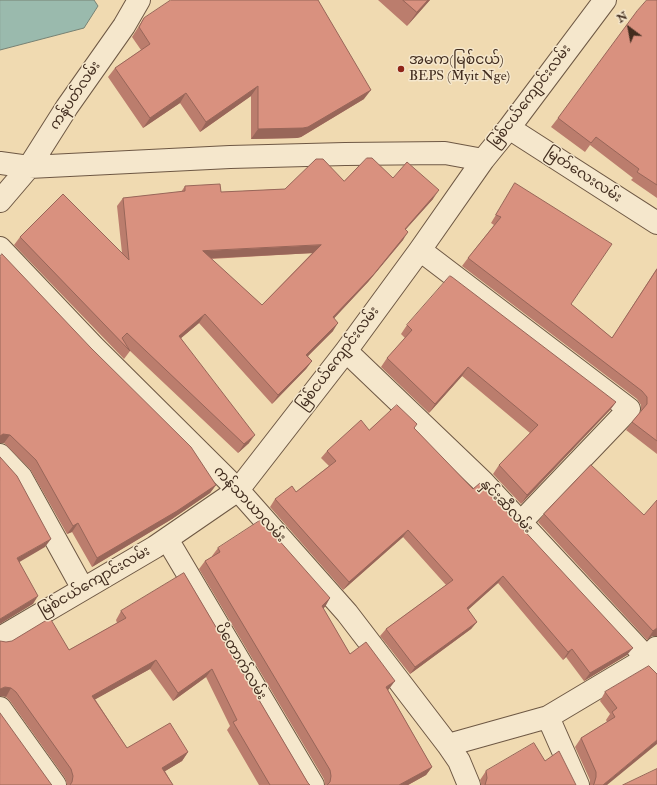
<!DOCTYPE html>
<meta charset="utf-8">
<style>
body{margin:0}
#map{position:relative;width:657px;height:785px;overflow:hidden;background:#f0dab1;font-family:"IM FELL Double Pica",serif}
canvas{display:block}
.north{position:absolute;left:609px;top:8px;width:40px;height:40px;-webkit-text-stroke:3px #f5e7cc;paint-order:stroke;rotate:328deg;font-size:11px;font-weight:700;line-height:16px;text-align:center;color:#422d1f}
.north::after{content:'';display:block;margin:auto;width:14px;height:18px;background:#422d1f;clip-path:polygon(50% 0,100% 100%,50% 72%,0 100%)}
</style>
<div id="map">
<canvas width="657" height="785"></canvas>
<div class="north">N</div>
</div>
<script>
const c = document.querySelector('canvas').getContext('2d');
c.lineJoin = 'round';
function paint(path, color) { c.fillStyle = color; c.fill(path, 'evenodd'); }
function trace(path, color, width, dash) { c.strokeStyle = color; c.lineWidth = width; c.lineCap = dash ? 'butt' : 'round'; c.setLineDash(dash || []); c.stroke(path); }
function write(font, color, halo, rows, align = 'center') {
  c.font = font + ' "IM FELL Double Pica","Noto Sans Myanmar",serif'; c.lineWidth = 3; c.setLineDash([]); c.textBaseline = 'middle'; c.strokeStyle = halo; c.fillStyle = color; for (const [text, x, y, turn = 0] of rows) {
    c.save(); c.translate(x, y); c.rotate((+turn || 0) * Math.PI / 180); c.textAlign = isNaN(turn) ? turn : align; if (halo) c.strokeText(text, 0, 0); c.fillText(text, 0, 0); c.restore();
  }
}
const water = new Path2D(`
 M0,0h94l4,6 -14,22 -84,22z`);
paint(water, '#9abaad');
trace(water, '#778274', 1);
const minor = new Path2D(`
 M509,128l148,95
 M0,163l29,4 38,-60 57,-81 15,-26
 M0,201l29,-34 201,-10 115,-3 100,-1 38,7
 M0,248l94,99 144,143 109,123 101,132 11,16 10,24
 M420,250l209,159 -108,113
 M346,351l137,131 164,176 10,14
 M0,455l21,22 62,112
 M167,539l146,246
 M0,638l155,-91 83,-57 108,-139 74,-101 63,-90 26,-32 96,-128
 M0,708l55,77
 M548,717l30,68
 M448,745l100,-28 99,-59 9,-10`);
trace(minor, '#6e5844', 24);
trace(minor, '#f5e7cc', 22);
paint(new Path2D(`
 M378,0h52l-23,26z
 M657,0v198l-26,-18 2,-2 -43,-33 -5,7 -34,-25 7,-9z
 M144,18l220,81 -63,38 -4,1 -46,1v-43l-51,36 -20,-29 -37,25 -35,-51 7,-9 26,-18 -9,-13z
 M393,178l40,21 -27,30 -3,11 -35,42 -34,36 -1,13 -25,25 4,5 -6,8 -34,35 -73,-81 -18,15 68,105 -11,10 -109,-103 1,1 -6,8 -110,-114 6,-8 102,16 -5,-47 6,-8 58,-6 4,-6 36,6 64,-3 59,-8zM312,253l-50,52 -51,-46z
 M515,183l56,121 41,34 45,-70v186l-31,-24 15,-19v-6l-4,-6 -175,-133 6,-8 26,-33 -3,-2z
 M0,257l216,228 -6,8 -38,26 -80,48 -20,-35 -5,2 -37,-65 -26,-26h-4z
 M407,325l209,77 -6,8 -89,94 -28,-30 6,-9 31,-32 -68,-57 -33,37 -48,-46 6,-9 18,-20 -4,-4z
 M414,428l213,227 -43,26 -18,-24 -3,3 -65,-77 -30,27 9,12 -6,7 -61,45 -30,-38 6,-7 60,-44 -43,-48 -60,53 -73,-83 5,-8 21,-7 33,-26 -8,-8 6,-7 42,-21z
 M544,514l100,1 13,121h-5l-5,4 -109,-118z
 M218,548l112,50 -7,10 27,46 39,35 -1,1 44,77 -6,8 -18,10h-83l-1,-6 -125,-210 6,-8 7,-4v-1z
 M184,573l124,210 2,2h-51l-32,-55 3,-4 -24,-49 -33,24 -23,-32 -55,30 32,49 61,4 -6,9 -17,10 8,14h-106l-2,-7 -55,-77 -4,-4v-55l63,8 48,-27 -1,-3 5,-9z
 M649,666l-42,119h-17v-5l-15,-33 6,-9 26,-16 -1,-2 4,-6 -10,-13 5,-9z
 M545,761l31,24h-95l-1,-5 6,-9z`), '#bb7d6d');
paint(new Path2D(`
 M428,0h2l-23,26 10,-14z
 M258,86l-7,10 -51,36 6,-10z
 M371,90l-7,9 -63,38 -4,1 -46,1 7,-10z
 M186,93l-6,10 -37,25 7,-10z
 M439,190l-6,9 -34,38 6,-8z
 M408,232l-5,8 -35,42 -41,44 6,-9z
 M321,245l-6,8 -118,6 6,-8z
 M205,314l-6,9 -25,21 5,-8z
 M338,323l-5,8 -32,32 5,-8z
 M312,361l-6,8 -34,35 6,-9z
 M468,367l-6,9 -33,37 6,-9z
 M616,402l-6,8 -89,94 6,-9z
 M3,434l7,1 -6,8h-4v-7z
 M255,435l-6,8 -11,10 6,-9z
 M216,485l-6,8 -38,26 -80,48 5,-9z
 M78,523l-6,9 -5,2 6,-8z
 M408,530l-5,7 -60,53 6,-8z
 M51,539l-6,8 -34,20 6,-9z
 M503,576l-5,7 -37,33 6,-8z
 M38,596l-5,8 -33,20v-5z
 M330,598l-5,9 -9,7 6,-8z
 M477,622l-6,7 -61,45 5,-7z
 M657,628v8h-5l-5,4 6,-9z
 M633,648l-6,7 -43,26 6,-8z
 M572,649l-6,8 -3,3 5,-8z
 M156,660l-6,9 -63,35 5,-8z
 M212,669l-6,8 -33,24 5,-8z
 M395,681l-6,8 -9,7 6,-9z
 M5,687l6,1 -5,9 -6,-1v-7z
 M657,740v4l-50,41h-4z
 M188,752l-6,9 -25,15 5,-8z
 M432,767l-6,8 -18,10h-9z`), '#986659');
const building = new Path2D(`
 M171,0h147l53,90 -63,37 -5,1 -45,1v-43l-52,36 -20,-29 -36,25 -35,-50 35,-24 -11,-17 5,-9z
 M403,0h25l-11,12z
 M647,0h10v185l-20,-13 2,-3 -43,-32 -5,6 -33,-25 79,-107z
 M367,158h5l21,20 14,-16 32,28 -34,39 3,3 -34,42 -41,43 5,6 -32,32 6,6 -34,34 -73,-81 -26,22 76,99 -11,9 -117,-111 -5,5 8,13 -110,-114 43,-43 66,66 -6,-62 62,-7v-5l35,-2 1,8 64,-3 31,-30h7l21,22zM321,245l-59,60 -59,-54z
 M515,183l97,61 -41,60 41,34 45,-69v172l-25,-19 15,-18v-7l-5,-6 -174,-133 33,-41 -5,-2z
 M2,254l89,94 100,99 25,38 -39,26 -80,47 -19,-35 -5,3 -37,-66 -26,-25 -7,-1 -3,2v-179z
 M450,276l2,1 164,125 -89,93 -28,-30 39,-40 -70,-58 -33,37 -48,-46 25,-28 -5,-5z
 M397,405l20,19 -3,4 59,61 7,-6 153,165 -43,25 -18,-24 -4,3 -65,-76 -36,32 10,14 -62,45 -29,-38 67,-49 -45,-50 -59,52 -74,-83 17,-13 4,6 40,-31 -9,-10 34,-31 8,10z
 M0,457l17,19 34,63 -34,19 21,38 -38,23z
 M591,465l53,50 13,-15v128l-4,3 -109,-117z
 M261,520l69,78 -8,8 28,48 16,-12 29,39 -9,6 46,80 -33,18h-72l3,-3 1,-6 -1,-6 -125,-209 15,-9 -2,-4z
 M184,573l124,210 2,2h-40l-37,-63 4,-2 -25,-51 -34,24 -22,-33 -64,36 35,52 43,-25 18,29 -26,16 11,17h-103l2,-3 1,-6 -2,-7 -55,-77 -5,-4 -6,-1 -5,2v-48l6,1 6,-1 38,-23 19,32 57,-32 -5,-7z
 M649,666l8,8v66l-54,45h-10l1,-1 2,-7v-5l-15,-34 34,-21 -3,-5 5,-4 -12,-16z
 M0,713l51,71 1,1h-52z
 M534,743l11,18 14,-10 17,34h-91l2,-7 -1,-7z
 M657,769v16h-34z`);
paint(building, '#d9917f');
trace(building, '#986659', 1);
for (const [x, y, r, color] of [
 [401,69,4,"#8f2418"]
]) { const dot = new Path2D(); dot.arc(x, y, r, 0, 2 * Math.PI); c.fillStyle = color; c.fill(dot); trace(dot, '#f5e7cc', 1.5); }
write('14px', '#422d1f', '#f5e7cc', [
 ["အမက(မြစ်ငယ်)",409,61],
 ["BEPS (Myit Nge)",409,77]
], 'left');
write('14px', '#422d1f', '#f5e7cc', [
 ["ကန်ပတ်လမ်း",76,96,-56],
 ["မြစ်ငယ်ကျောင်းလမ်း",531,97,-53],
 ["မြတ်လေးလမ်း",583,176,33],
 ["မြစ်ငယ်ကျောင်းလမ်း",339,359,-53],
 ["ကန်သာယာလမ်း",249,505,47],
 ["နှင်းဆီလမ်း",506,507,46],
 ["မြစ်ငယ်ကျောင်းလမ်း",95,582,-30],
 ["ပိတောက်လမ်း",240,662,59]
]);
</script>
